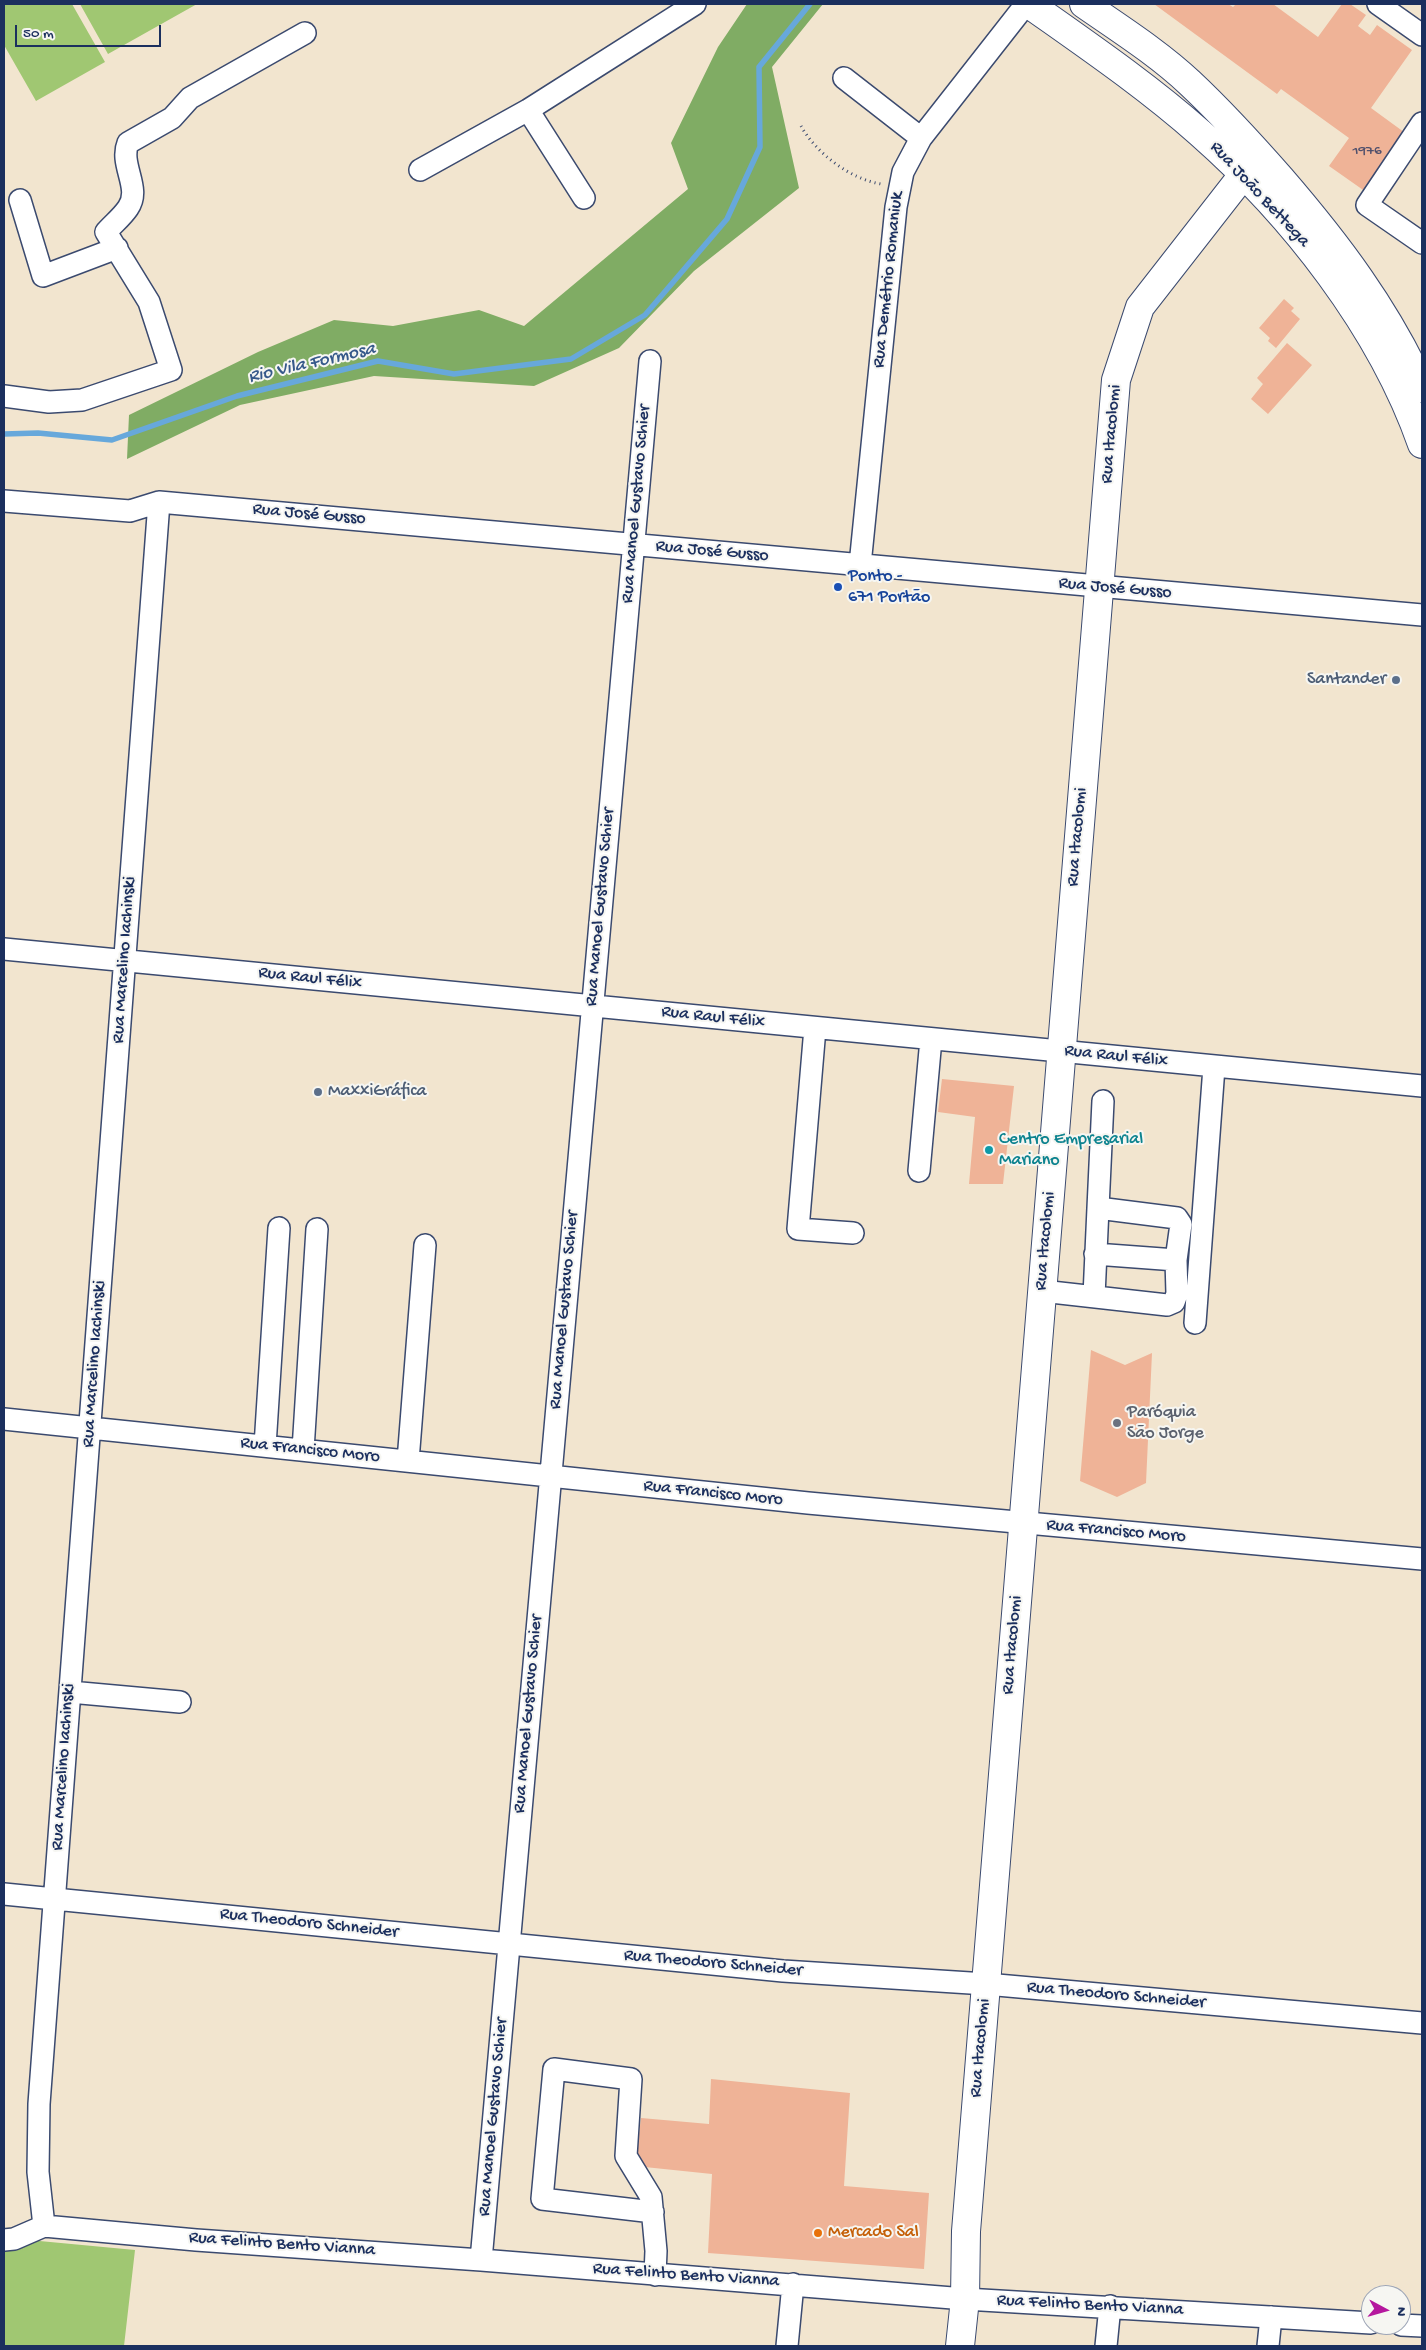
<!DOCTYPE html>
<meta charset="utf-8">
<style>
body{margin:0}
#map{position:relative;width:1426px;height:2350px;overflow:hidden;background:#f2e5cf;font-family:"Gochi Hand",sans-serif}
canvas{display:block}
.frame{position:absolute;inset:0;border:5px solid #1b2f5e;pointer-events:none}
.north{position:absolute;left:1361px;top:2285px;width:50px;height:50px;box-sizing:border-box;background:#f6f6f2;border:1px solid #9ea6b7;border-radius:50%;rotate:96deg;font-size:14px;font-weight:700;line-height:20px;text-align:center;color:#1b2f5e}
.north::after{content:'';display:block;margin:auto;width:18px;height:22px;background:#b5179e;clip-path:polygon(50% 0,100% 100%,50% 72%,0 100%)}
.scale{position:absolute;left:15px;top:25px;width:146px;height:22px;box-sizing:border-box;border:2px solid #1b2f5e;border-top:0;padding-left:6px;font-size:15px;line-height:18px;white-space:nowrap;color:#1b2f5e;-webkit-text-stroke:4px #f6f6f2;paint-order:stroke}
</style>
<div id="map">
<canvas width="1426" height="2350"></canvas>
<div class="frame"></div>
<div class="north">N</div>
<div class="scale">50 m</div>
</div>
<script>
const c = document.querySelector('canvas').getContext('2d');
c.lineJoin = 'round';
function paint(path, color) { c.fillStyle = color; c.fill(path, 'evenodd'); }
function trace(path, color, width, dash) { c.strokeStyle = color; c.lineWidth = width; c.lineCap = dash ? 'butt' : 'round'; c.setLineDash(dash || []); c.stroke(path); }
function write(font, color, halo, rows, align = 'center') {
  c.font = font + ' "Gochi Hand",sans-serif'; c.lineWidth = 4; c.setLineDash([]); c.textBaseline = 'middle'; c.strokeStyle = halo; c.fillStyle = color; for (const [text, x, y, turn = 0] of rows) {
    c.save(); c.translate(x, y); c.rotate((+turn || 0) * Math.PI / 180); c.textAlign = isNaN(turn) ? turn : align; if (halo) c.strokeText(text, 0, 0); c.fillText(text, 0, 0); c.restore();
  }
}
paint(new Path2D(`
 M4,4h68l33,58 -69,39 -32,-56z
 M80,4h117l-89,50z
 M29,2240l106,10 -11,96h-120v-94z`), '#a0c772');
paint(new Path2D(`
 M747,4h76l-51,63 27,121 -105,83 -75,77 -85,38 -160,-10 -134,29 -113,54 2,-44 129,-63 76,-32 59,6 86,-16 45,16 164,-137 -17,-46 47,-96z`), '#80ac64');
trace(new Path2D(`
 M4,434l34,-1 74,7 125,-44 141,-35 76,13 117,-15 74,-44 82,-96 33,-72 -1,-80 51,-63`), '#67a8db', 5.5);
paint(new Path2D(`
 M1154,4h74l5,3 3,-3h37l45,33 24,-33h8l16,11 -8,11 12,9 7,-10 35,25 -41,58 37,27 -42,57 -37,-26 20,-28 -68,-49 -4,5z
 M1284,299l10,9 -3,3 9,8 -24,29 -8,-7 2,-3 -11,-10z
 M1287,343l25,22 -44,49 -17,-15 12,-15 -6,-6z
 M942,1079l72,7 -11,98h-34l6,-67 -37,-5z
 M1091,1350l34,15 27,-12 -6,130 -29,14 -37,-16z
 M711,2079l139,14 -6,93 85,7 -5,76 -216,-16 4,-79 -77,-8 6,-48 68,6z`), '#efb397');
const minor = new Path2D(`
 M1378,4l44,31
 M844,78l77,60
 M528,110l56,88
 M1422,123l-55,82 55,38
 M420,170l108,-60 167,-106
 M20,200l23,76 74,-28
 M4,396l45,6 33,-2 89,-30 -22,-68 -43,-70c7,-8 16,-15 22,-24 14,-20 -9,-43 0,-65l44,-25 18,-20 115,-65
 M4,501l126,10 29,-9 1263,113
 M860,565l36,-358 7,-35 18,-34 105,-134
 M4,949l1418,137
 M815,1028l-17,201 55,4
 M919,1171l12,-132
 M1098,1208l5,-107
 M1095,1254l81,6
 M1042,1291l125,14 7,-3 3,-8 -1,-34 5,-36 -4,-6 -79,-10 -4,88
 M1195,1323l19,-256
 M4,1419l804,84 614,56
 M265,1446l14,-218
 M303,1450l14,-221
 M408,1461l17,-216
 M70,1692l110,10
 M4,1894l779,77 203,13 436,39
 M653,2212l-111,-13 12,-130 77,10 -5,77 25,41 5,54 -1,24
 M44,2226l-6,-54 1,-68 120,-1602
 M4,2240l10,-1 30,-13 152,14 285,20 484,39 406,24
 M481,2260l169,-1899
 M1401,2325l21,1
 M787,2346l6,-62
 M1106,2346l4,-40
 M1268,2346l3,-29`);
const major = new Path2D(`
 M1029,4c58,41 118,82 171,129 93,82 181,194 222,311
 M1084,4c36,25 74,49 106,79 32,30 62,63 91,96 56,65 106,131 141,209
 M960,2346l5,-47 1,-68 150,-1851 24,-73 103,-132`);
trace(minor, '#3b4a6f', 24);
trace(major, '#3b4a6f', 30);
trace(new Path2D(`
 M801,126c15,27 49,53 80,58`), '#3b4a6f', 3, [1, 4]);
trace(minor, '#fff', 21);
trace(major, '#fff', 28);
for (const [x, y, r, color] of [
 [838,587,5,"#1a4fb4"],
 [1396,680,5,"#5c6f8a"],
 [318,1092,5,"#5c6f8a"],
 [989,1150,5,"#0f9aa8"],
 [1117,1423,5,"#6b7280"],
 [818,2233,5,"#e8710a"]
]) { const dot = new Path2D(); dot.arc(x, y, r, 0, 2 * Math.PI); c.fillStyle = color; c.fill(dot); trace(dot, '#f6f6f2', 2); }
write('15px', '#50506c', null, [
 ["1976",1367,152]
]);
write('18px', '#1b2f5e', '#f6f6f2', [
 ["Rua João Bettega",1259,195,47],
 ["Rua Demétrio Romaniuk",889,280,-84],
 ["Rua Itacolomi",1112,434,-85],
 ["Rua Manoel Gustavo Schier",637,504,-85],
 ["Rua José Gusso",309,515,5],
 ["Rua José Gusso",712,552,5],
 ["Rua José Gusso",1115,589,5],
 ["Rua Itacolomi",1078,837,-85],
 ["Rua Manoel Gustavo Schier",601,907,-85],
 ["Rua Marcelino Iachinski",125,960,-86],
 ["Rua Raul Félix",310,979,6],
 ["Rua Raul Félix",713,1018,6],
 ["Rua Raul Félix",1116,1057,6],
 ["Rua Itacolomi",1046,1241,-85],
 ["Rua Manoel Gustavo Schier",565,1310,-85],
 ["Rua Marcelino Iachinski",95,1364,-86],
 ["Rua Francisco Moro",310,1451,6],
 ["Rua Francisco Moro",713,1494,6],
 ["Rua Francisco Moro",1116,1532,5],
 ["Rua Itacolomi",1013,1645,-85],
 ["Rua Manoel Gustavo Schier",529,1714,-85],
 ["Rua Marcelino Iachinski",64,1767,-86],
 ["Rua Theodoro Schneider",309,1924,6],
 ["Rua Theodoro Schneider",713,1964,5],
 ["Rua Theodoro Schneider",1116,1996,5],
 ["Rua Itacolomi",981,2048,-85],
 ["Rua Manoel Gustavo Schier",494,2117,-85],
 ["Rua Felinto Bento Vianna",282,2245,4],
 ["Rua Felinto Bento Vianna",686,2276,4],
 ["Rua Felinto Bento Vianna",1090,2306,3]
]);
write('18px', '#164399', '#f6f6f2', [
 ["Ponto -",848,577],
 ["671 Portão",848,598]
], 'left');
write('18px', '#4e5e75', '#f6f6f2', [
 ["Santander",1386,680],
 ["MaxxiGráfica",328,1092,"left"]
], 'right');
write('18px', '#0d838f', '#f6f6f2', [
 ["Centro Empresarial",999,1140],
 ["Mariano",999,1161]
], 'left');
write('18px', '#5b616d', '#f6f6f2', [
 ["Paróquia",1127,1413],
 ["São Jorge",1127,1434]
], 'left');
write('18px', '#c56008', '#f6f6f2', [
 ["Mercado Sal",828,2233]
], 'left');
write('italic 19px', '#36598a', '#f6f6f2', [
 ["Rio Vila Formosa",312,364,-13]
]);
</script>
